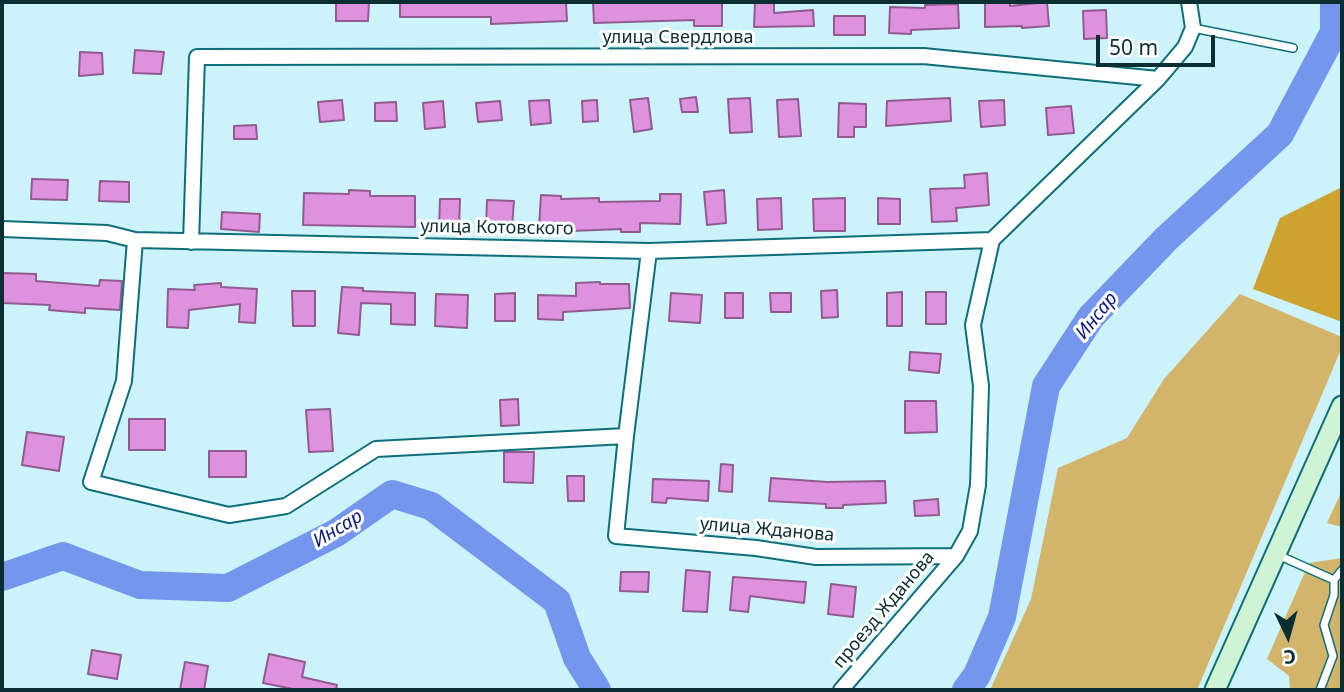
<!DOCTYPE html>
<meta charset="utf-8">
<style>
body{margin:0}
#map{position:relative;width:1344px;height:692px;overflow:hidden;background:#ccf3f9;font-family:"Noto Sans",sans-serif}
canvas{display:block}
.frame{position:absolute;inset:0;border:4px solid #0a2e32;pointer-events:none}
.north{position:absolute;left:1253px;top:601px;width:70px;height:70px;-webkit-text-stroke:5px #fff;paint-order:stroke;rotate:175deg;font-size:19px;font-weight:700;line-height:28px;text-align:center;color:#0a2e32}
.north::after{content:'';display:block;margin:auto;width:24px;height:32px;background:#0a2e32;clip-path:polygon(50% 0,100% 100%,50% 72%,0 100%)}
.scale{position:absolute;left:1096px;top:35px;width:119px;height:32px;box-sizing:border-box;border:4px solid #0a2e32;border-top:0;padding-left:9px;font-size:21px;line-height:24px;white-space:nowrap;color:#0a2e32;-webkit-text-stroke:5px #fff;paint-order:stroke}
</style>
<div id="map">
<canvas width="1344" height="692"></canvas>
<div class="frame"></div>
<div class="north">С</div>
<div class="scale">50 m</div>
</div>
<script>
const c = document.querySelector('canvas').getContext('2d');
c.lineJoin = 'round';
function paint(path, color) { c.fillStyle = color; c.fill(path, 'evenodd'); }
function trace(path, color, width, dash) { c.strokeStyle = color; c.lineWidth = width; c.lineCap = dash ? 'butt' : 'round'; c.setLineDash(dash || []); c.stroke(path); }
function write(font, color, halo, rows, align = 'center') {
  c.font = font + ' "Noto Sans",sans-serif'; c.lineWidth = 6; c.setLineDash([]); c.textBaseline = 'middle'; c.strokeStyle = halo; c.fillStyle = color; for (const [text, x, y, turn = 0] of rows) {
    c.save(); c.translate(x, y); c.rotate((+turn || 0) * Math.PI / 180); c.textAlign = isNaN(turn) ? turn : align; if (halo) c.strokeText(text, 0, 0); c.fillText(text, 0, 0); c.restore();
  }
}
paint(new Path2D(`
 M1240,294l102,43v10l-145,343h-207l41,-91 27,-131 69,-30 37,-59z
 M1342,490v37l-15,-4z
 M1342,558v130l-1,2h-51l-1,-14 -22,-17 42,-96z`), '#d3b46b');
paint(new Path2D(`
 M1342,187v135l-89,-33 27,-71z`), '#cea230');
trace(new Path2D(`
 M2,577l61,-21 77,29 88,3 108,-55 56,-39 39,12 126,95 20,57 20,32
 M966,690l11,-15 25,-58 44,-231 45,-69 75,-78 114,-105 54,-102v-30`), '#7496ed', 28);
const building = new Path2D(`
 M336,2h33l-1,19h-32z
 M400,2h166l1,19 -76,3v-7h-91z
 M593,2h129v24h-28v-6l-100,3z
 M755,2h19v11l39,-3 1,16 -60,1z
 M1010,2v4l37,-4 2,24 -27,2v-2l-37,1v-24z
 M958,4l1,24 -48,2v4l-22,-1 1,-26 35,1v-3z
 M1106,10l1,28 -23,1 -1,-28z
 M834,16h31v19h-31z
 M135,50l29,2 -3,22 -28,-1z
 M80,52l22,1 1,21 -24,2z
 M696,97l2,15h-16l-2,-13z
 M648,98l4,31 -18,3 -4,-32z
 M750,98l2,34 -22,1 -2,-34z
 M950,98l1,23 -65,5 1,-25z
 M798,99l3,37 -22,1 -2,-37z
 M342,100l2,20 -24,2 -2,-20z
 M549,100l2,23 -20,2 -2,-24z
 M597,100l1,21 -15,1 -1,-21z
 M1004,100l1,25 -24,2 -2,-26z
 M443,101l2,26 -20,2 -2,-26z
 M500,101l2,19 -24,2 -2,-19z
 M396,102l1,19h-22v-18z
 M839,103l27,1v23h-12v10h-16z
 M1071,106l3,27 -26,2 -2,-27z
 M256,125l1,14h-23v-13z
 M987,173l2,32 -33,3 1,13 -25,1 -2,-33 35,-1 -1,-13z
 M32,179l36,1 -1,20 -36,-1z
 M100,181l29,1v20l-30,-1z
 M349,190l21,1v5h45v31l-112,-2 1,-32 45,1z
 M724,190l2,33 -19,2 -3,-33z
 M660,194h21l-1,30 -40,-1v9h-19v-3l-49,2 -33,-4 2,-32 20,1v3l38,-1v4l61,-1z
 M781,198l1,31 -24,1 -1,-31z
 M845,198v33h-31l-1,-32z
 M878,198l22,1v25h-22z
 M440,199h20l-1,30 -20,-1z
 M487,200l27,1 -2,26 -26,-1z
 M222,212l38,2 -1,18 -38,-3z
 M3,273l33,1v7l63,5 1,-6 22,1 -2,29 -35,-2v5l-36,-3 1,-5 -48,-2z
 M600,282v2h29l1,24 -67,4v8l-25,-1v-24l38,1v-13z
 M221,283v4l36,2 -2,34 -16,-1 1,-18 -51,6 -1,18 -21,-1 1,-38 27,1 -1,-5z
 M342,287l21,1v3l52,2v32l-24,-1v-20l-30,-1 -2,32 -21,-2z
 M837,290l1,27 -16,1 -1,-27z
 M292,291h23v35h-22z
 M902,292v34h-15v-33z
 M926,292h20v32h-20z
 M515,293v28h-20v-27z
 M671,293l31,2 -2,28 -31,-2z
 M725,293h18v25h-18z
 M770,293h21v19h-20z
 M436,294l32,1 -1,33 -32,-2z
 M910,352l31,2 -2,19 -30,-3z
 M518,399l1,26 -18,1 -1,-26z
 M905,401h31l1,31 -32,1z
 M330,409l3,42 -24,1 -3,-42z
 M129,419h36v31h-36z
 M27,432l37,5 -5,34 -37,-6z
 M209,451h37v26h-37z
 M504,452h30l-1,31 -29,-1z
 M721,464l12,1 -1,27 -13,-1z
 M567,476h17v25h-16z
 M771,478l56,4 58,-1 1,22 -43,2v3h-17v-4l-57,-3z
 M653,479l56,2 -1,20 -41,-3 -1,5 -14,-1z
 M938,499l1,16 -24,1 -1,-15z
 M686,570l24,2 -3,40 -24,-1z
 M621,572h28l-1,20 -28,-1z
 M733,577l73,5 -2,21 -54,-7 -2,16 -18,-2z
 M831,584l25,3 -3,30 -25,-3z
 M92,650l29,5 -4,24 -29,-5z
 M269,654l36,8 -3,15 35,8 -1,5h-38l-35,-7z
 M185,662l23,4 -4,24h-24z`);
paint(building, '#de92de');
trace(building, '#915b91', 2);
const service = new Path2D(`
 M1193,28l100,20
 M1278,555l56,25 8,-10
 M1320,690l13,-34 -9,-31 10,-30v-15`);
const minor = new Path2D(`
 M2,229l105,4 28,7 514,11 343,-11
 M135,240l-11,141 -33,101 138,33 57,-9 90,-57 250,-13
 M191,242l6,-185 726,-1 235,23
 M649,251l-23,185 -10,100 140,12 60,9 140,-1
 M841,690l115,-134 14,-25 8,-46 3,-99 -8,-61 19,-85 166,-161 27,-32 8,-19 -4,-26`);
const secondary = new Path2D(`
 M1215,690l127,-284`);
trace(service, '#0e6e79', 10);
trace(minor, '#0e6e79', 18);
trace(secondary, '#0e6e79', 23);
trace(service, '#fff', 7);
trace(minor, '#fff', 14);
trace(secondary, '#d0f2d5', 19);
write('18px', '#0a2e32', '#fff', [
 ["улица Свердлова",678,38],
 ["улица Котовского",497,228,1],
 ["улица Жданова",767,530,5],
 ["проезд Жданова",884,610,-50]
]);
write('italic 19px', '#0c1b7f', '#fff', [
 ["Инсар",1097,316,-51],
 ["Инсар",338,529,-31]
]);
</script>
